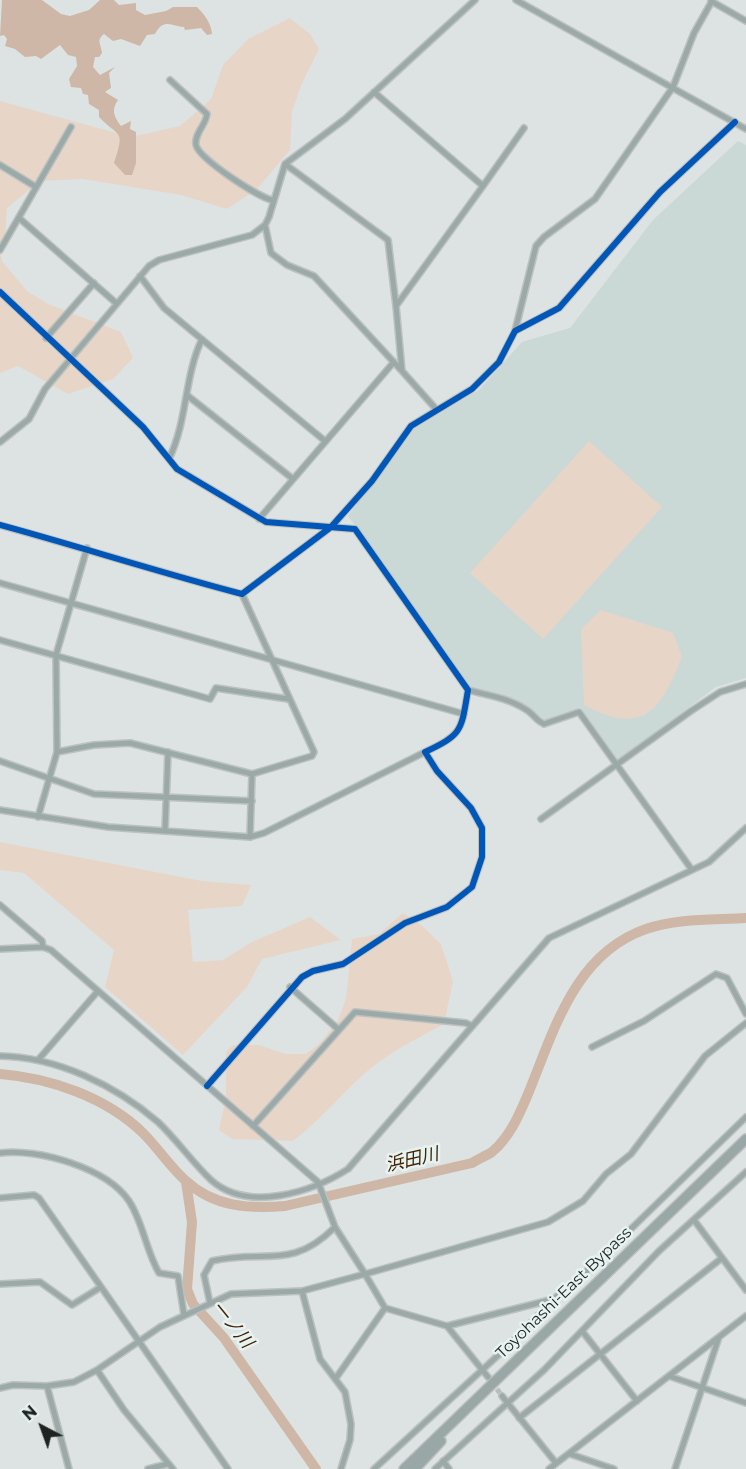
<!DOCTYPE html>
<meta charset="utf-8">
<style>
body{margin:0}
#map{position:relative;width:746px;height:1469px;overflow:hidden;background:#dde3e2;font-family:Montserrat,sans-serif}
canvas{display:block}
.north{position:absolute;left:12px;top:1397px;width:60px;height:60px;-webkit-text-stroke:4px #e7f3f1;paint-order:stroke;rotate:319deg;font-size:16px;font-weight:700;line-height:24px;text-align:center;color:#1f2423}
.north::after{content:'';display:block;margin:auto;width:21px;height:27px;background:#1f2423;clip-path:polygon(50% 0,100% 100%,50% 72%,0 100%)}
</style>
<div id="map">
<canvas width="746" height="1469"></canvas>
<div class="north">N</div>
</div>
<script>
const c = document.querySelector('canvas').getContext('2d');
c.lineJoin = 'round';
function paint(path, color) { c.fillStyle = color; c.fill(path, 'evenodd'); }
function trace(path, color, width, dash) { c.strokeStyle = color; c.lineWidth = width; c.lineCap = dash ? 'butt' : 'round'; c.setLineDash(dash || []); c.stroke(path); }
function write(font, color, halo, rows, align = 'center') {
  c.font = font + ' Montserrat,"Noto Sans JP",sans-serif'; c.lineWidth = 5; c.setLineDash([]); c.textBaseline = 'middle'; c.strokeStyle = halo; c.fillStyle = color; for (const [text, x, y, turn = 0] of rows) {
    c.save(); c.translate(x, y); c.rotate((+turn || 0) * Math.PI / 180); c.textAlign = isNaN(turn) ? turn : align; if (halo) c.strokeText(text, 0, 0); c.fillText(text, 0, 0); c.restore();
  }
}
paint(new Path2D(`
 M738,141l8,4v533l-30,9 -98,73 -38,-53 -35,13 -30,-21 -44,-11 -123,-172 65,-86 66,-40 43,-48 48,-14 83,-108z`), '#cad8d6');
paint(new Path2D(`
 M290,18l20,16 9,15 -17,34 -10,29 -2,38 -33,39 -30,20 -46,-14 -98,-16 -43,2 -33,27 -2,32 -5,9 2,12 25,30 21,13 73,28 12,26 -20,21 -45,15 -50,-28 -18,7v-272l131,36 49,-11 31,-27 12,-34 25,-26z
 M589,441l73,66 -119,132 -73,-66z
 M601,610l72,23 9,23c-20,54 -39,81 -98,49l-3,-76z
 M0,842l202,39 49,4 -9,21 -54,4 5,52 30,-2 29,-18 58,-25 31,23 -79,19 -15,28 -64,68 -78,-68 9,-37 -90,-77 -24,-3z
 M403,913l17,11 21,20 12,37 -9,43c-27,15 -57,29 -80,50 -25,23 -44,46 -71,67l-61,-2 -13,-9 7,-33v-45l7,-7h26l27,9h20l14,-11 17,-21 9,-23 6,-60 27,-5z`), '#e7d6c8');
paint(new Path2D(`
 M2,0h40l19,14 9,2 19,-6 11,-10h14l5,5 17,-2v7l9,5 21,-4 7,-4h24c8,8 14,16 15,27l-5,1 -6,-7 -16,2 -1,-3c-11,0 -20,-10 -29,7l-8,1 -7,11 -19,-7 -8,2 -9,-7c-8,6 -3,10 -2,19l-3,4h-4l-2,10 7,8 15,-8 -6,6 2,15 -6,4 13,8c-7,10 -4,17 3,26l10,-5 -1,8 6,3v31l-4,12h-7l-11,-12c11,-35 6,-24 -15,-46v-7l-10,-6 -1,-9 -5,-1 -2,-6 -10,-1 -2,-8 8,-13 -1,-9 -8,-2 -8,-10 -19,14 -5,-3 -11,1 -10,-8 -10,-3 2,-7 -3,-4 -4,1z`), '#ceb7a6');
trace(new Path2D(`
 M0,1074c50,4 106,23 143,59 15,15 27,34 43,48 28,26 63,28 99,25l187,-43c6,-4 14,-7 20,-11 18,-15 27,-37 36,-58 26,-63 46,-140 118,-165 31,-11 68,-9 100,-11
 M186,1182l6,40 -5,67 6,15 31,34 92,131`), '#ceb7a6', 10);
trace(new Path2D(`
 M488,1377l14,19`), '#b7bdbc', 5, [5, 2.5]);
const street = new Path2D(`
 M516,0l230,129
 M711,1l35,20
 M170,80l37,34c-1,11 -13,20 -11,31 3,14 62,52 76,55
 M374,92l109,94 -87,120 6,65 34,38
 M285,164l103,76 8,66
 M0,165l36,22
 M483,186l41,-58
 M19,218l97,85
 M265,225l6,28 16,12 27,11 88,95
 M0,250l71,-123
 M140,276l24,32 161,133
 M0,292l143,135 34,42 89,53 89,7 113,161c-7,41 -5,44 -43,62l12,19 34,37 11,20v29l-10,30 -25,20 -42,16 -62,41 -30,7 -11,6 -95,109
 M515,331l21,-85 8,-9 51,-38 78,-112 21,-54 18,-32
 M46,338l48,-55
 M188,396l105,83
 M0,442l29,-23 16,-30 104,-123 10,-6 93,-25 13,-10 4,-8 16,-53 60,-45 130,-119
 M169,459c19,-40 15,-82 33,-120
 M259,519l134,-156
 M0,525c81,22 161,48 242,69l89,-67 41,-46 39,-55 61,-37 27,-27 16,-31 44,-23 101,-116 75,-70
 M0,583l464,131
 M0,640l210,59 6,-11 72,11
 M468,690c19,5 40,8 57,19 8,4 10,11 19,15l35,-12 113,158
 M57,752l37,-7 36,-2 122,31 60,-18 2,-4 -72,-158
 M0,761l94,33 158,7
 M0,810l108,17 142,10 14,-4 161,-81
 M38,817l19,-65 -1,-97 31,-107
 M541,819l150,-108 29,-19 26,-8
 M165,831l3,-79
 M250,837l2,-63
 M0,905l42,36 1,6
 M0,949l43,-2 8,3 267,232 17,45 30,47 -63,17 -71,3 -71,33 -63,43 -23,12 -27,4 -34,-1 -13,3
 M290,987l48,42
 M592,1047l52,-26 72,-47 11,4 19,36
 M0,1056c57,1 115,29 158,66 19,18 34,40 53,58 37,33 101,12 137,-11l201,-231 160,-76 37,-34
 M38,1060l60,-69
 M253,1126l102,-114 111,11 6,3
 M0,1153c38,-5 107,15 129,48 14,21 17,50 30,72l19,3 6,39
 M0,1198l34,-3 5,3 189,271
 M694,1220l52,70
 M0,1284l40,-2 32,23 29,-18
 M302,1291l18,68 25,33 6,32 -1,16 -9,29
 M554,1299l-107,27 -62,-18 -20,-34 183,-52 35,-21 23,-27 25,-20 74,-98 41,-33
 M210,1303l-6,-28 8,-14c52,-13 78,11 123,-34
 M447,1326l41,51
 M582,1331l55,70
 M97,1370l27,40 49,59
 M669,1376l77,27
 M336,1378l49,-70
 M47,1386l22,83
 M502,1396l54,67
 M519,1418l203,-160
 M570,1454l44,15
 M443,1461l6,8
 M148,1469l20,-5
 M374,1469l131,-120 49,-50 45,-39 147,-143
 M435,1469l109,-99 115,-119 87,-79
 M549,1469l197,-153
 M675,1469l44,-132`);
const highway = new Path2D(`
 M404,1469l342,-330
 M415,1469l26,-28`);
trace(street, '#bcc0bf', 8);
trace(highway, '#bcc0bf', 12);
trace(street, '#9baaa8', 5);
trace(highway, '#99a7a6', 9);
trace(new Path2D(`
 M0,292l143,135 34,42 89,53 89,7 113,161c-7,41 -5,44 -43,62l12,19 34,37 11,20v29l-10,30 -25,20 -42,16 -62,41 -30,7 -11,6 -95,109
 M0,525c81,22 161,48 242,69l89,-67 41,-46 39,-55 61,-37 27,-27 16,-31 44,-23 101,-116 75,-70`), '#0057b8', 6);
write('16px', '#1f2423', '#e7f3f1', [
 ["Toyohashi-East Bypass",564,1293,-44]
]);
write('italic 18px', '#442204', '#e7f3f1', [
 ["浜田川",412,1160,-13],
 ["一ノ川",232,1325,51]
]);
</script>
